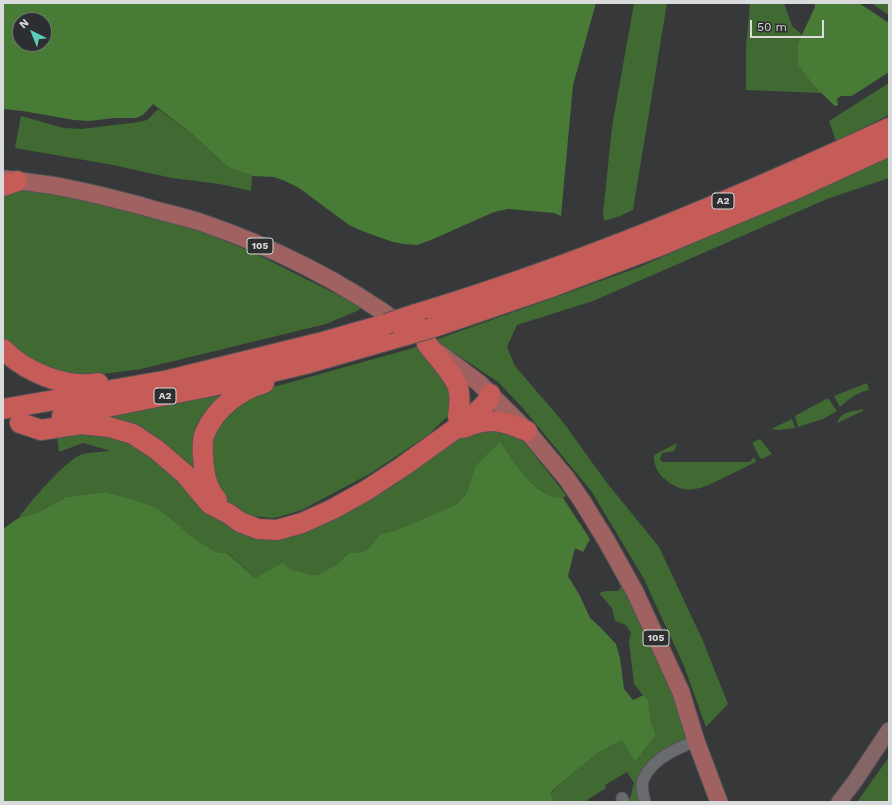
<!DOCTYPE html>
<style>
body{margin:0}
#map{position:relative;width:892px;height:805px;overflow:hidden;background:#36383a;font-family:"Work Sans",sans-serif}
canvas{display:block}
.frame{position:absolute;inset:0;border:4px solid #dadbdc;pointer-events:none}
.north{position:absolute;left:12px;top:12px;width:40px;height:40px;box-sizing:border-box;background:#2c2e30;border:1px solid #727375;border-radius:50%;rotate:317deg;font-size:11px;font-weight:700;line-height:16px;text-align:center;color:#dadbdc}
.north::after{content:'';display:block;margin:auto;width:14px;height:18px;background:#5acebd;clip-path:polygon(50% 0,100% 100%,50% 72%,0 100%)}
.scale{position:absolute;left:750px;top:20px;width:74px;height:18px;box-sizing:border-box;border:2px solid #dadbdc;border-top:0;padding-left:5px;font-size:12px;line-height:14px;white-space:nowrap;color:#dadbdc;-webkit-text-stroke:3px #2c2e30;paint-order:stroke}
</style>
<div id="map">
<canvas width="892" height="805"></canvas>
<div class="frame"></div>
<div class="north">N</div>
<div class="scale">50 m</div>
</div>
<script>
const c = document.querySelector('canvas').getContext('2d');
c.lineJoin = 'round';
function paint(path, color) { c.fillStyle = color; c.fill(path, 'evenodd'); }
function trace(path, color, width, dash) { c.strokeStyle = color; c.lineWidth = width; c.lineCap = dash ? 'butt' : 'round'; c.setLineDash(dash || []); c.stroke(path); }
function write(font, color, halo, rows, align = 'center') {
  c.font = font + ' "Work Sans",sans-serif'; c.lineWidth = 3; c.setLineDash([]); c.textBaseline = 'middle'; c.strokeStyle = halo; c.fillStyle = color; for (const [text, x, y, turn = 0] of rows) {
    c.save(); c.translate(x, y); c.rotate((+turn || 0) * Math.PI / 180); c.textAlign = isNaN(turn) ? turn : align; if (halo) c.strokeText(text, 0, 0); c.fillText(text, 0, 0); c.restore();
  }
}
paint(new Path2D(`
 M634,3h33l-34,207 -13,6 -16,5 -1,-8 9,-86z
 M750,3h34l8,23 10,9 -4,8v22l17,22 7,6 -76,-3v-42z
 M871,3h18v12z
 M889,83v32l-53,26 -7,-20z
 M158,109l34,25 36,33 24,9 -1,15 -31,-7 -48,-6 -59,-13 -98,-17 6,-32 43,12 17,1 58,-7 8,-2z
 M889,156v22l-62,21 -234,102 -76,24 -10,22 8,19 48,56 44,61 52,64 44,94 25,63 -22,23 -22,-61 -40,-87 -52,-87 -70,-85 -24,-25 -63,-42 202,-72 207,-90z
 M15,188l83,14 102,29 52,21 110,55 -5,4 -31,13 -185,45 -53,7 -40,-5 -45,-28v-150z
 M420,346l31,36 2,17 -5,17 -20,19 -57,38 -69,37 -27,8 -25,-2 -18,-10 -12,-10 -13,-37 8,-35 41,-32z
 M867,383l2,7c-12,2 -20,9 -29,17l-6,-11z
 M223,395l-30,63v16l-62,-51 -20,-7 64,-13z
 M828,398l9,13 -14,8 -25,8 -3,-11z
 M863,409v2l-26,12c4,-12 15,-11 26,-14z
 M792,419l3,9 -17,2 -7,-1z
 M499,426l22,12 45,57 -3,3c-5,-1 -12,-1 -16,-3 -20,-12 -34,-34 -47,-52l-25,23 -9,28 -9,10 -61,26 -16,4c-11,14 -12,19 -31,19l-12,11 -19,11h-6l-22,-6 -7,-5 -28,14 -27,-25 -12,-1 -20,-12 -26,-22 -13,-10 -24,-9 -29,-7 -38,5 -29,16 -19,6c10,-15 49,-61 65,-65 9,-2 19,-2 28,-3l-28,-8 -24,9 -2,-18 36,-5 37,7 142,102 186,-103z
 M760,439l12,15 -10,5 -2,-1 -7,-14v-2z
 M677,443l-3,8 -12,2 -2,7 3,2h87l4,-5 2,5c-11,5 -22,11 -33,16 -20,10 -37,19 -57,2 -8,-6 -12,-14 -12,-24l2,-2z
 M609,559l18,25 64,154 -42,28 -6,36h-14l5,-19 -7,-11 -22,13 1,3 -19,12 1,2h-35l-2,-9 15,-14 32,-26 24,-13 13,22 21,-27 -5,-13 -4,-22 -13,-16 -5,-43 2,-8 -5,-8 -11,-4 -3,-13 -13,-15 7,-2h12l3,-4z
 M889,757v45h-32z`), '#416a32');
paint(new Path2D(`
 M3,3h593l-23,82 -12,131 -7,-3 -46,-4 -14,3 -63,28 -14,5 -13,-1 -11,-2 -31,-11 -13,-6 -50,-37 -14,-7 -11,-4 -22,-1 -24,-9 -36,-33 -39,-30 -10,11 -7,3h-22l-25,3 -15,-1 -51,-9 -20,-2zM20,20h24v24h-24z
 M814,3h45l30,20v49l-34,22 -4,2h-10l-4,3 1,6 -3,1 -20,-19 -17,-22v-22l17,-36z
 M500,442c12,17 29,44 48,53 4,2 10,2 15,3l27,41 -7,13 -8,-4 -7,28 12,20 10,22 10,9 16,17 4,14 4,31 9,11 11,-5 4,6 3,21 5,13 -21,27 -13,-22 -24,13 -32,26 -15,13 2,10h-550v-273l14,-10 20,-6 29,-16 38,-5 29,7 24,9 13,10 26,22 20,12 11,1 28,25 28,-15 7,6 22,6h6l19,-11 12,-11c19,0 20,-5 31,-19l16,-4 61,-26 9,-10 9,-28z`), '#487b35');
const street = new Path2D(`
 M622,798l2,4
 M645,802c-2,-8 -5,-17 -1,-24 9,-20 34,-30 52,-37`);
const secondary = new Path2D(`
 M839,802l16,-21 34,-51`);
const primary = new Path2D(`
 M5,179c15,2 30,4 45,6 31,5 61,13 92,21 19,6 39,10 58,16 71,24 144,60 204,105
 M439,353l40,30 48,48 40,48 15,22 24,39 29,52 46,100 15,49 23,61`);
const highway = new Path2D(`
 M3,186l14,-5
 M416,314c163,-49 319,-115 473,-186
 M431,328l123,-42 103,-39 143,-60 89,-41
 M427,344c9,12 27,30 31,44 3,9 1,19 0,29
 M3,349c22,23 63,40 95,34
 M3,409l166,-29 150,-37 67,-19
 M62,416l160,-32 87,-21 94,-27
 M20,423l21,7 40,-6 28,3 24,7 24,16 28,24 25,30 19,10 11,8 18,7 19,1 25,-7 31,-14 34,-19 35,-23 67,-48 15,-14 4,-5 2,-6
 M463,428c27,-11 38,-8 64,3
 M217,500c-8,-9 -12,-22 -13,-33 -1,-10 -3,-25 1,-34 10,-24 34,-43 59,-50`);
trace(street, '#535455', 13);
trace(secondary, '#535455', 17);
trace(primary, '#535455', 19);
trace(highway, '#535455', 22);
trace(street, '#696b6e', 11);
trace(secondary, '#856667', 15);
trace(primary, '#a06260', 17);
trace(highway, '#c55c57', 20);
const highwayBridge = new Path2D(`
 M386,324l30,-10
 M403,336l28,-8`);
trace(highwayBridge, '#535455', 22, []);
trace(highwayBridge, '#c55c57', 20);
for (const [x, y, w] of [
 [723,201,22],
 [260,246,26],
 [165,396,22],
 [656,638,26]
]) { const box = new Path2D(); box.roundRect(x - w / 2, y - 8, w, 16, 3); c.fillStyle = '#2c2e30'; c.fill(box); trace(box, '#dadbdc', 1); }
write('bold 10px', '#dadbdc', null, [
 ["A2",723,201],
 ["105",260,246],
 ["A2",165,396],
 ["105",656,638]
]);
</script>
